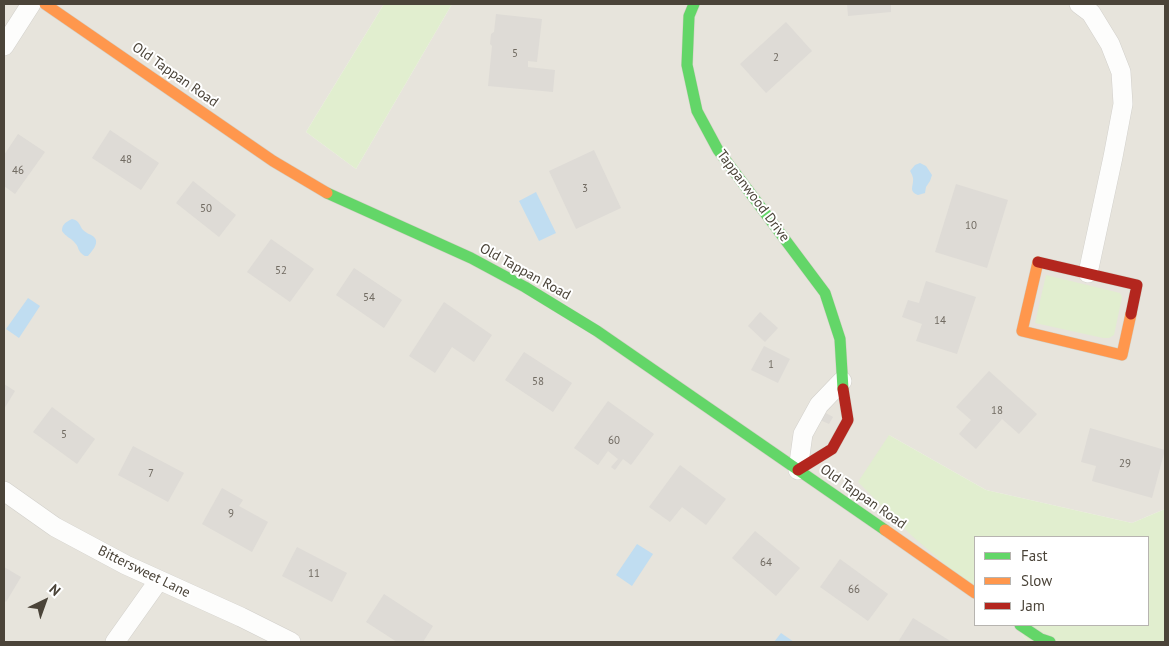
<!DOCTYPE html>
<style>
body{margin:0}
#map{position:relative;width:1169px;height:646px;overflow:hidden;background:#f4f2ee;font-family:"PT Sans",sans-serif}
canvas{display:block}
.frame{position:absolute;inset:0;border:5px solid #4b4439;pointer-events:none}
.legend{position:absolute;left:974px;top:536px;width:175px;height:90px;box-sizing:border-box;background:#fff;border:1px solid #b7b4b0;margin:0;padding:6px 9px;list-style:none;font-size:15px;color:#4b4439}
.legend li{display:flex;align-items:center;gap:10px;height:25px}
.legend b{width:25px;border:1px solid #b7b4b0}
.north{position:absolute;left:20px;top:576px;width:50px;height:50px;-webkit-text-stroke:4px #fff;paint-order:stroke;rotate:42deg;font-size:14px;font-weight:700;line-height:20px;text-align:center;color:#4b4439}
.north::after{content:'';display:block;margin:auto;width:18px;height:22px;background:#4b4439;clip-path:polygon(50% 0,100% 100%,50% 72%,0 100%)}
</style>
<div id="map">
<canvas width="1169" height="646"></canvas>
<div class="frame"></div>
<ul class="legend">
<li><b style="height:6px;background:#63d668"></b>Fast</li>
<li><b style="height:6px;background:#ff974d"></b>Slow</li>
<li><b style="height:6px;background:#b3261e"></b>Jam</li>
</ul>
<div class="north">N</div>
</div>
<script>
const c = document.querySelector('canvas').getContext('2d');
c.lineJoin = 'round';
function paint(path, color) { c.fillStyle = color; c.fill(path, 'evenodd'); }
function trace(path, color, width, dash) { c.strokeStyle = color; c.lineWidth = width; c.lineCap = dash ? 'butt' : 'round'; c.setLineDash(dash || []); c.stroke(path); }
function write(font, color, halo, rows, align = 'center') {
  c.font = font + ' "PT Sans",sans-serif'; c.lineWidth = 4; c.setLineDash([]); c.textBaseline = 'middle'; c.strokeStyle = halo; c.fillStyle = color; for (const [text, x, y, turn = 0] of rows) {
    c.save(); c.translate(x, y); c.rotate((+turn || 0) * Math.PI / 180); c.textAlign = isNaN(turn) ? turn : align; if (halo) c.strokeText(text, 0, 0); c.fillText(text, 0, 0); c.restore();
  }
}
paint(new Path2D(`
 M4,4h380l-78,128 50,37 96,-165h713v505l-33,14 -146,-33 -97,-55 86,155v35h40l13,17h-1024z`), '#e7e4dc');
paint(new Path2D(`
 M384,4h68l-96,165 -50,-37z
 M1046,275l74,18 2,4 -8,38 -5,3h-6l-68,-15z
 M889,435l97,55 146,33 33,-14v133h-137l-13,-17h133v-88h-173v53l-63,-54 -54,-54z`), '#e1eecf');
paint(new Path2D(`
 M920,163l6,3 6,9 -2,6 -4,6 -1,6 -7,2c-10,-4 -4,-9 -5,-17 0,-1 -2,-6 -3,-7l5,-6z
 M536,192l20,41 -17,8 -20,-40z
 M72,219c8,2 7,6 11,11 4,4 8,4 11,7 6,6 -2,14 -6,19h-3c-9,-6 -5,-8 -10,-13 -4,-5 -9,-6 -13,-12 0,-7 4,-9 10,-12z
 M28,298l12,8 -21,32 -13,-9z
 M637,544l16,10 -21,32 -16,-11z
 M781,633l13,9h-20z`), '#c0ddf1');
paint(new Path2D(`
 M847,4h44v8l-43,4z
 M496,14l46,5 -5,43 -9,-1v6l27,3 -2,22 -65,-6 4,-40 -2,-2 1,-10 3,-2z
 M786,22l26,29 -46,42 -26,-29z
 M110,130l49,33 -18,27 -49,-32z
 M18,134l27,18 -30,42 -11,-8v-31z
 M594,150l27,58 -45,21 -27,-58z
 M193,181l43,34 -17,22 -43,-34z
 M956,184l52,16 -21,68 -52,-16z
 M271,239l43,30 -24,33 -43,-30z
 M354,268l48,32 -18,28 -48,-33z
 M926,281l50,16 -19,57 -41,-13 6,-17 -20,-7 6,-17 11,3z
 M444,302l48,33 -18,27 -22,-15 -17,26 -26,-17z
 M760,312l18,16 -13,14 -17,-16z
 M764,346l26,13 -12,24 -27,-13z
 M524,352l48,31 -19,29 -48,-32z
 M989,371l48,43 -18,20 -17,-15 -26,30 -17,-15 12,-14 -15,-13z
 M4,384l11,7 -11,18z
 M608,401l46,33 -23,31 -8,-6 -8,11 -4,-3 7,-8 -10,-8 -10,14 -24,-17z
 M52,407l43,32 -18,25 -44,-32z
 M824,412l9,5 -4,7 -9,-4z
 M1090,428l75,22 -13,48 -60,-17 4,-15 -15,-4z
 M133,446l51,27 -16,29 -50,-27z
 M680,465l46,34 -20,26 -24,-18 -12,15 -21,-15z
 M222,488l21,12 -4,6 29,16 -16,30 -50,-28z
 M755,531l45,37 -24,28 -44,-38z
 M297,547l50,26 -15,29 -50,-26z
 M840,559l48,35 -20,27 -48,-34z
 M4,567l17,10 -15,25 -2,-2z
 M384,594l49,32 -10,16h-26l-31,-20z
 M913,618l39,24h-54z`), '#dedbd6');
const street = new Path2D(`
 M1079,4l12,9 19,31 11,28 2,32 -10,53 -25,116
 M4,46l27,-42
 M798,470l5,-36 16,-29 23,-24
 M4,491l51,36 71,38 115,52 50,25
 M115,642l44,-62`);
const fast = new Path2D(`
 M694,4l-5,12 -2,49 10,46 21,39 107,143 15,46 3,50
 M327,193l144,65 54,29 72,44 288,199
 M1020,625l21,14 9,3`);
const slow = new Path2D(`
 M45,4l228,157 54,32
 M1038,262l-16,69 100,24 9,-41
 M885,530l90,63`);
const jam = new Path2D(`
 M1038,262l99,23 -6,29
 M798,470l34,-21 16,-29 -5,-31`);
trace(street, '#d2d0cb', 20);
trace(fast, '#d3cfc5', 12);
trace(slow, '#d3cfc5', 12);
trace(jam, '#d3cfc5', 12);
trace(street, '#fdfdfc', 19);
trace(fast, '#63d668', 11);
trace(slow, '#ff974d', 11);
trace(jam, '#b3261e', 11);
write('11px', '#706a61', null, [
 ["5",515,54],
 ["2",776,58],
 ["48",126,160],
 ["46",18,171],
 ["3",585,189],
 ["50",206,209],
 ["10",971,226],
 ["52",281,271],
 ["54",369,298],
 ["14",940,321],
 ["1",771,365],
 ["58",538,382],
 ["18",997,411],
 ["5",64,435],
 ["60",614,441],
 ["29",1125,464],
 ["7",151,474],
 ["9",231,514],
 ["64",766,563],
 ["11",314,574],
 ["66",854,590]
]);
write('14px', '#4b4439', '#fff', [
 ["Old Tappan Road",175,75,35],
 ["Tappanwood Drive",753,196,53],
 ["Old Tappan Road",525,272,29],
 ["Old Tappan Road",863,497,35],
 ["Bittersweet Lane",144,572,26]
]);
</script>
